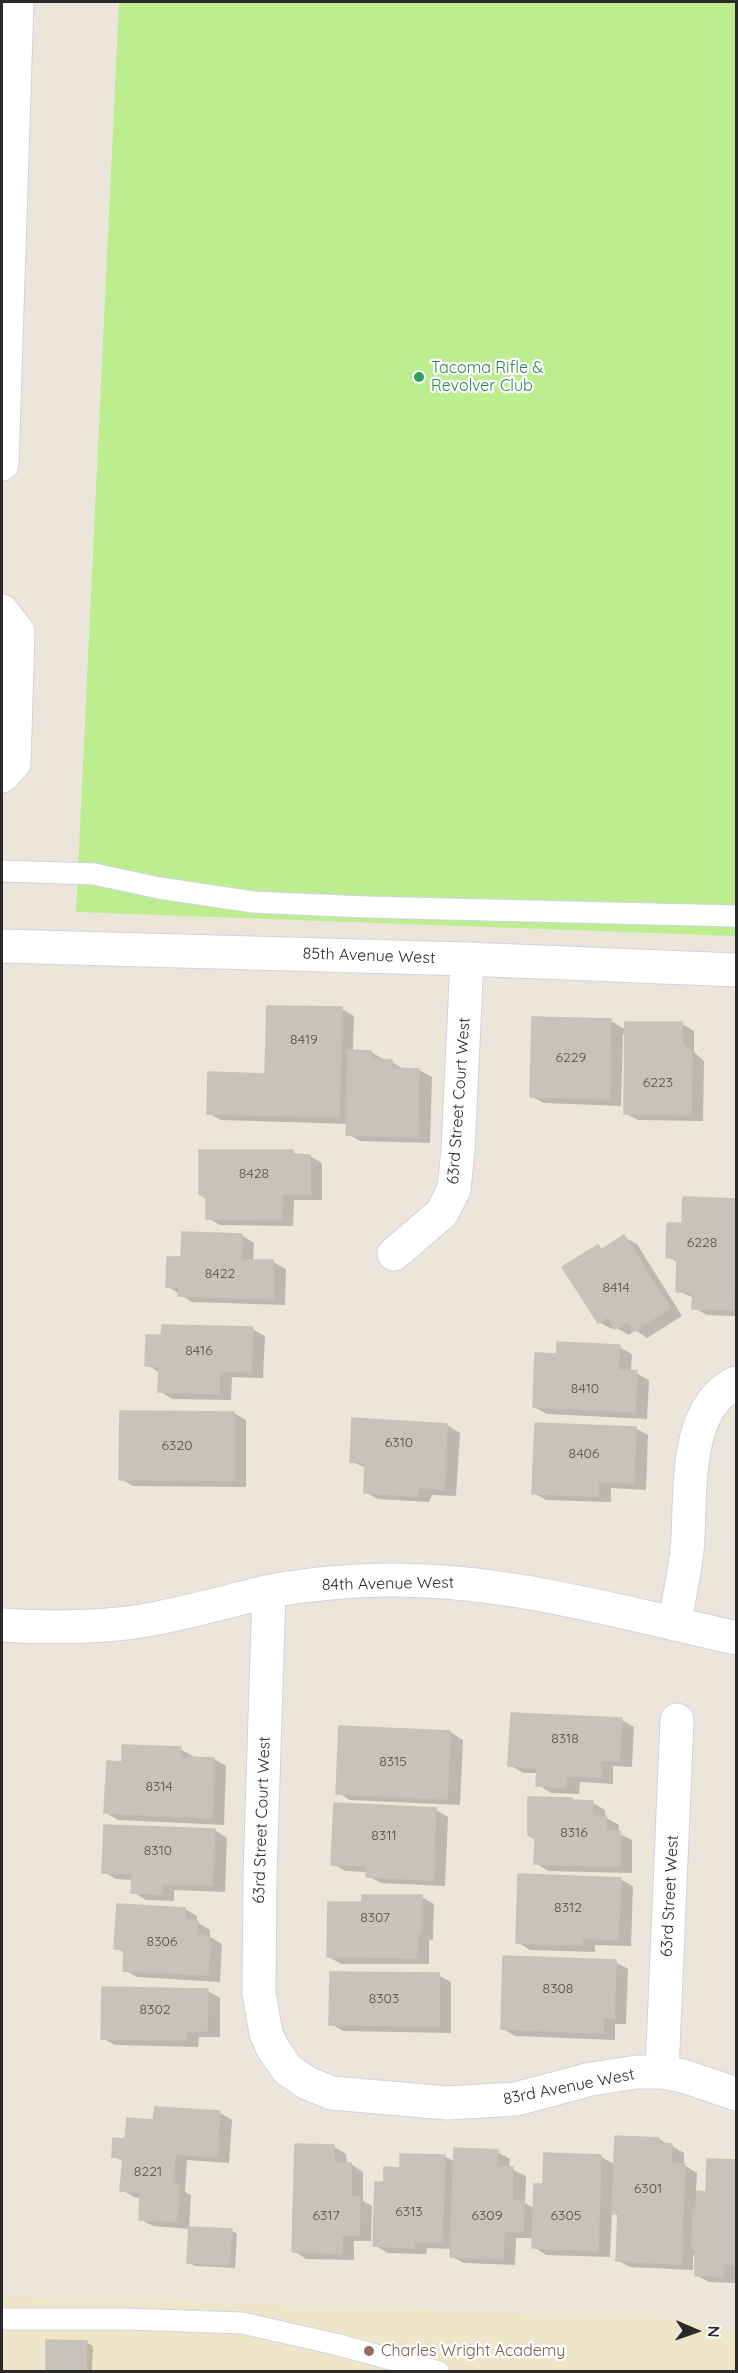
<!DOCTYPE html>
<style>
body{margin:0}
#map{position:relative;width:738px;height:2373px;overflow:hidden;background:#ece6da;font-family:Quicksand,sans-serif}
canvas{display:block}
.frame{position:absolute;inset:0;border:3px solid #292929;pointer-events:none}
.north{position:absolute;left:666px;top:2301px;width:60px;height:60px;-webkit-text-stroke:4px #fff;paint-order:stroke;rotate:92deg;font-size:16px;font-weight:700;line-height:24px;text-align:center;color:#292929}
.north::after{content:'';display:block;margin:auto;width:21px;height:27px;background:#292929;clip-path:polygon(50% 0,100% 100%,50% 72%,0 100%)}
</style>
<div id="map">
<canvas width="738" height="2373"></canvas>
<div class="frame"></div>
<div class="north">N</div>
</div>
<script>
const c = document.querySelector('canvas').getContext('2d');
c.lineJoin = 'round';
function paint(path, color) { c.fillStyle = color; c.fill(path, 'evenodd'); }
function trace(path, color, width, dash) { c.strokeStyle = color; c.lineWidth = width; c.lineCap = dash ? 'butt' : 'round'; c.setLineDash(dash || []); c.stroke(path); }
function write(font, color, halo, rows, align = 'center') {
  c.font = font + ' Quicksand,sans-serif'; c.lineWidth = 4.5; c.setLineDash([]); c.textBaseline = 'middle'; c.strokeStyle = halo; c.fillStyle = color; for (const [text, x, y, turn = 0] of rows) {
    c.save(); c.translate(x, y); c.rotate((+turn || 0) * Math.PI / 180); c.textAlign = isNaN(turn) ? turn : align; if (halo) c.strokeText(text, 0, 0); c.fillText(text, 0, 0); c.restore();
  }
}
paint(new Path2D(`
 M2,2296l663,22 71,13v40l-734,1z`), '#efe6c9');
paint(new Path2D(`
 M119,2h617v934l-660,-24z`), '#bced8f');
paint(new Path2D(`
 M342,1009l12,7 -1,35 18,1 12,7v2l9,1 13,8h14l13,7 -2,66 -70,-2 -12,-7v-10l-127,-4 -13,-7 58,-37z
 M533,1019l78,2 15,9 56,-6 12,7v21l10,9 -1,60 -65,-1 -13,-7 1,-79h-3l-2,72 -77,-3 -13,-7z
 M292,1152l7,4h11l12,7v37h-28l-1,26 -73,-1 -12,-7z
 M736,1200v116l-29,-1 -13,-7v-10l-16,-7 1,-28 -11,-6 15,-32z
 M241,1235l13,8 -1,18 20,1 13,7 -1,36 -93,-3 -25,-16 15,-27z
 M624,1237l13,7 45,72 -35,22 -12,-8 -6,5 -14,-8 -3,2 -13,-7 -1,-76 5,4z
 M252,1329l13,7 -2,42 -31,-1 -1,23 -59,-1 -12,-8v-18l-13,-8z
 M619,1347l13,7 -1,18 5,1 13,7 -2,39 -100,-5 -13,-7 24,-52z
 M234,1413l12,7v67l-113,-1 -12,-7z
 M353,1420l94,5 13,8 -4,63 -24,-1 -3,7 -51,-3 -13,-7 1,-24 -15,-7z
 M635,1428l13,7 -2,55 -35,-2v14l-65,-2 -12,-7z
 M622,1720l12,7 -2,40 -19,-1v18l-33,-2 -1,12 -28,-1 -13,-8v-12h-15l-13,-8z
 M341,1728l109,4 13,8 -3,65 -110,-5 -12,-7z
 M180,1749l13,7v2l21,1 12,7 -2,59 -106,-5 -12,-7 17,-50z
 M571,1799l5,3 17,1 12,7v7l14,8 -1,8 14,7v33l-84,-2 -12,-8z
 M436,1810l12,7 -3,69 -64,-3 -13,-7v-4l-23,-1 -12,-7z
 M215,1830l12,8 -2,54 -51,-2v11l-28,-1 -13,-8v-12l-17,-1 -12,-7z
 M620,1879l13,7 -2,60 -36,-1v7l-65,-2 -13,-8z
 M421,1897l13,7 -1,36h-4v24h-88l-12,-7 34,-54z
 M185,1909l12,7v6l13,8v7l12,7 -2,38 -83,-5 -13,-7 1,-17 -9,-5z
 M615,1962l13,7 -2,55h-11v16l-100,-4 -13,-8z
 M438,1975l13,7v51l-108,-2 -12,-7z
 M208,1991l12,7v39h-21l-1,10 -83,-2 -13,-7z
 M220,2113l12,7 -3,43 -42,-3 -2,32 6,3 -2,33 42,2 6,4 -2,34 -40,-2 -7,-4 2,-33 -37,-3 -13,-7 2,-21 -8,-1 -12,-7 2,-28 -11,-6 14,-16 28,-19z
 M659,2139l25,14v12l13,8 -1,20h11l2,-33 27,1 -1,122 -26,-1 -13,-7v-20h-3v15l-63,-3 -13,-7 2,-44 -7,-4 -2,45 -64,-2 -12,-8v-9h-18l-1,27 -51,-2 -13,-7v-7l-24,-1 -1,6 -39,-1 -12,-8 10,-62 16,-14 43,-13 11,6 42,-10 13,7 -1,9 17,8 -1,27 10,6 10,-24 56,-28 15,8z
 M334,2147l12,7 1,10h4l12,8v29l9,5 -1,35h-17v19l-48,-1 -12,-8z
 M87,2343l6,3 -1,26h-45z`), '#0003');
const building = new Path2D(`
 M267,1006l75,1 -3,110 -132,-3 1,-42 57,2z
 M532,1017l79,2 -2,80 -79,-2z
 M625,1022h57v21l10,9 -1,63 -67,-1z
 M348,1050l23,1v8l21,1v8l27,1 -1,68 -72,-2z
 M199,1150h94v4l17,1v39h-28l-1,26 -75,-1v-21l-7,-4z
 M683,1197l53,2v90h-2l-1,21 -41,-1 1,-17h-17l1,-34h-11l1,-35h15z
 M182,1232l60,2 -1,26h32v39l-95,-3 1,-8 -13,-1 1,-30h14z
 M624,1235l46,73 -36,23 -7,-10 -12,8 -7,-12 -10,6 -36,-56 36,-22 3,5z
 M162,1325l91,2 -2,45 -32,-1v23l-61,-2 1,-25 -14,-1 1,-31h15z
 M557,1342l63,3 -2,25 19,1 -2,41 -102,-5 2,-54 22,1z
 M120,1411l114,1v68h-115z
 M352,1418l95,6 -3,66 -25,-2 -3,8 -52,-3 1,-30 -15,-1z
 M535,1423l101,4 -2,56 -36,-1 1,14 -67,-2z
 M511,1713l111,5 -3,43 -18,-1v17l-34,-1 -1,12 -30,-2 1,-18 -29,-2z
 M339,1726l111,5 -3,68 -111,-5z
 M122,1745l59,2 -1,10 34,1 -2,60 -108,-5 3,-52 15,1z
 M528,1797l44,1v2l21,1v15h13v15h14v35l-86,-2 1,-25 -7,-4z
 M334,1803l102,5 -3,72 -67,-3 1,-11 -36,-1z
 M104,1825l111,4 -3,56 -50,-1 -1,10 -30,-1 1,-19 -30,-1z
 M518,1874l103,4 -3,62 -35,-2 -1,7 -66,-2z
 M362,1895h60l-1,39 -4,-1v25l-90,-1 1,-55h34z
 M117,1904l68,4v12l13,1 -1,14 13,1 -2,39 -85,-4 1,-22h-10z
 M503,1956l113,4 -2,58 -11,-1v16l-102,-4z
 M330,1972l109,1v53l-110,-1z
 M102,1987l106,2 -1,42h-20l-1,9 -85,-1z
 M155,2107l65,4 -3,46 -42,-3 -2,32h5l-1,36 -38,-2 1,-28 -20,-1 3,-33 -11,-1 1,-19 12,1 2,-21 26,2z
 M615,2136l44,2v5l13,1 -1,19 14,1 -4,100 -65,-3 2,-47h-6z
 M295,2144l39,1v18h17v34h9l-1,38h-17v19l-50,-2z
 M454,2148l44,2 -1,16 16,1 -1,34h12l-1,31 -19,-1 -1,28 -53,-2z
 M544,2153l57,2 -3,96 -66,-3 2,-64h9z
 M400,2154l45,1 -3,87h-28v6l-41,-2 2,-64h9v-15l16,1z
 M707,2159l29,1v104h-13v12h-28v-28h-3l1,-38 3,-1 1,-18 9,1z
 M189,2227l43,2 -3,36 -42,-2z
 M46,2340l41,1 -1,31h-40z`);
paint(building, '#c7c3ba');
trace(building, '#c7c2b4', 1.5);
const lane = new Path2D(`
 M2,871l92,3 65,14 94,14 112,5 371,9
 M2,2319h124l116,4 93,21 104,28`);
const street = new Path2D(`
 M2,946l465,13 269,11
 M394,1254l48,-41 12,-24 4,-39 9,-191
 M269,1592l-9,284 -1,117 7,40 6,14 15,22 20,14 25,10 115,10 69,-4 75,-20 46,-7h25l21,4 53,18
 M674,1624c5,-24 10,-48 13,-73 5,-51 -6,-142 49,-168
 M2,1625c46,3 94,3 140,-4 42,-7 83,-19 124,-29 29,-6 60,-9 90,-11 129,-8 256,29 380,57
 M662,2072l15,-352`);
const secondary = new Path2D(`
 M2,464l15,-462
 M2,611l16,21 -4,131 -12,13`);
trace(lane, '#d0d1e3', 23);
trace(street, '#d0d1e3', 35);
trace(secondary, '#d0d1e3', 35);
trace(lane, '#fff', 21);
trace(street, '#fff', 33);
trace(secondary, '#fff', 33);
for (const [x, y, r, color] of [
 [419,377,6,"#2e9e5b"],
 [369,2351,6,"#8d6e63"]
]) { const dot = new Path2D(); dot.arc(x, y, r, 0, 2 * Math.PI); c.fillStyle = color; c.fill(dot); trace(dot, '#fff', 2); }
write('14px', '#50504d', null, [
 ["8419",304,1040],
 ["6229",571,1058],
 ["6223",658,1083],
 ["8428",254,1174],
 ["6228",702,1243],
 ["8422",220,1274],
 ["8414",616,1288],
 ["8416",199,1351],
 ["8410",585,1389],
 ["6310",399,1443],
 ["6320",177,1446],
 ["8406",584,1454],
 ["8318",565,1739],
 ["8315",393,1762],
 ["8314",159,1787],
 ["8316",574,1833],
 ["8311",384,1836],
 ["8310",158,1851],
 ["8312",568,1908],
 ["8307",375,1918],
 ["8306",162,1942],
 ["8308",558,1989],
 ["8303",384,1999],
 ["8302",155,2010],
 ["8221",148,2172],
 ["6301",648,2189],
 ["6313",409,2212],
 ["6317",326,2216],
 ["6309",487,2216],
 ["6305",566,2216]
]);
write('16px', '#27864d', '#fff', [
 ["Tacoma Rifle &",431,368],
 ["Revolver Club",431,386]
], 'left');
write('16px', '#292929', '#fff', [
 ["85th Avenue West",369,956,2],
 ["63rd Street Court West",459,1101,-86],
 ["84th Avenue West",388,1584,-1],
 ["63rd Street Court West",262,1820,-88],
 ["63rd Street West",670,1896,-87],
 ["83rd Avenue West",569,2087,-11]
]);
write('16px', '#785e54', '#fff', [
 ["Charles Wright Academy",381,2351]
], 'left');
</script>
